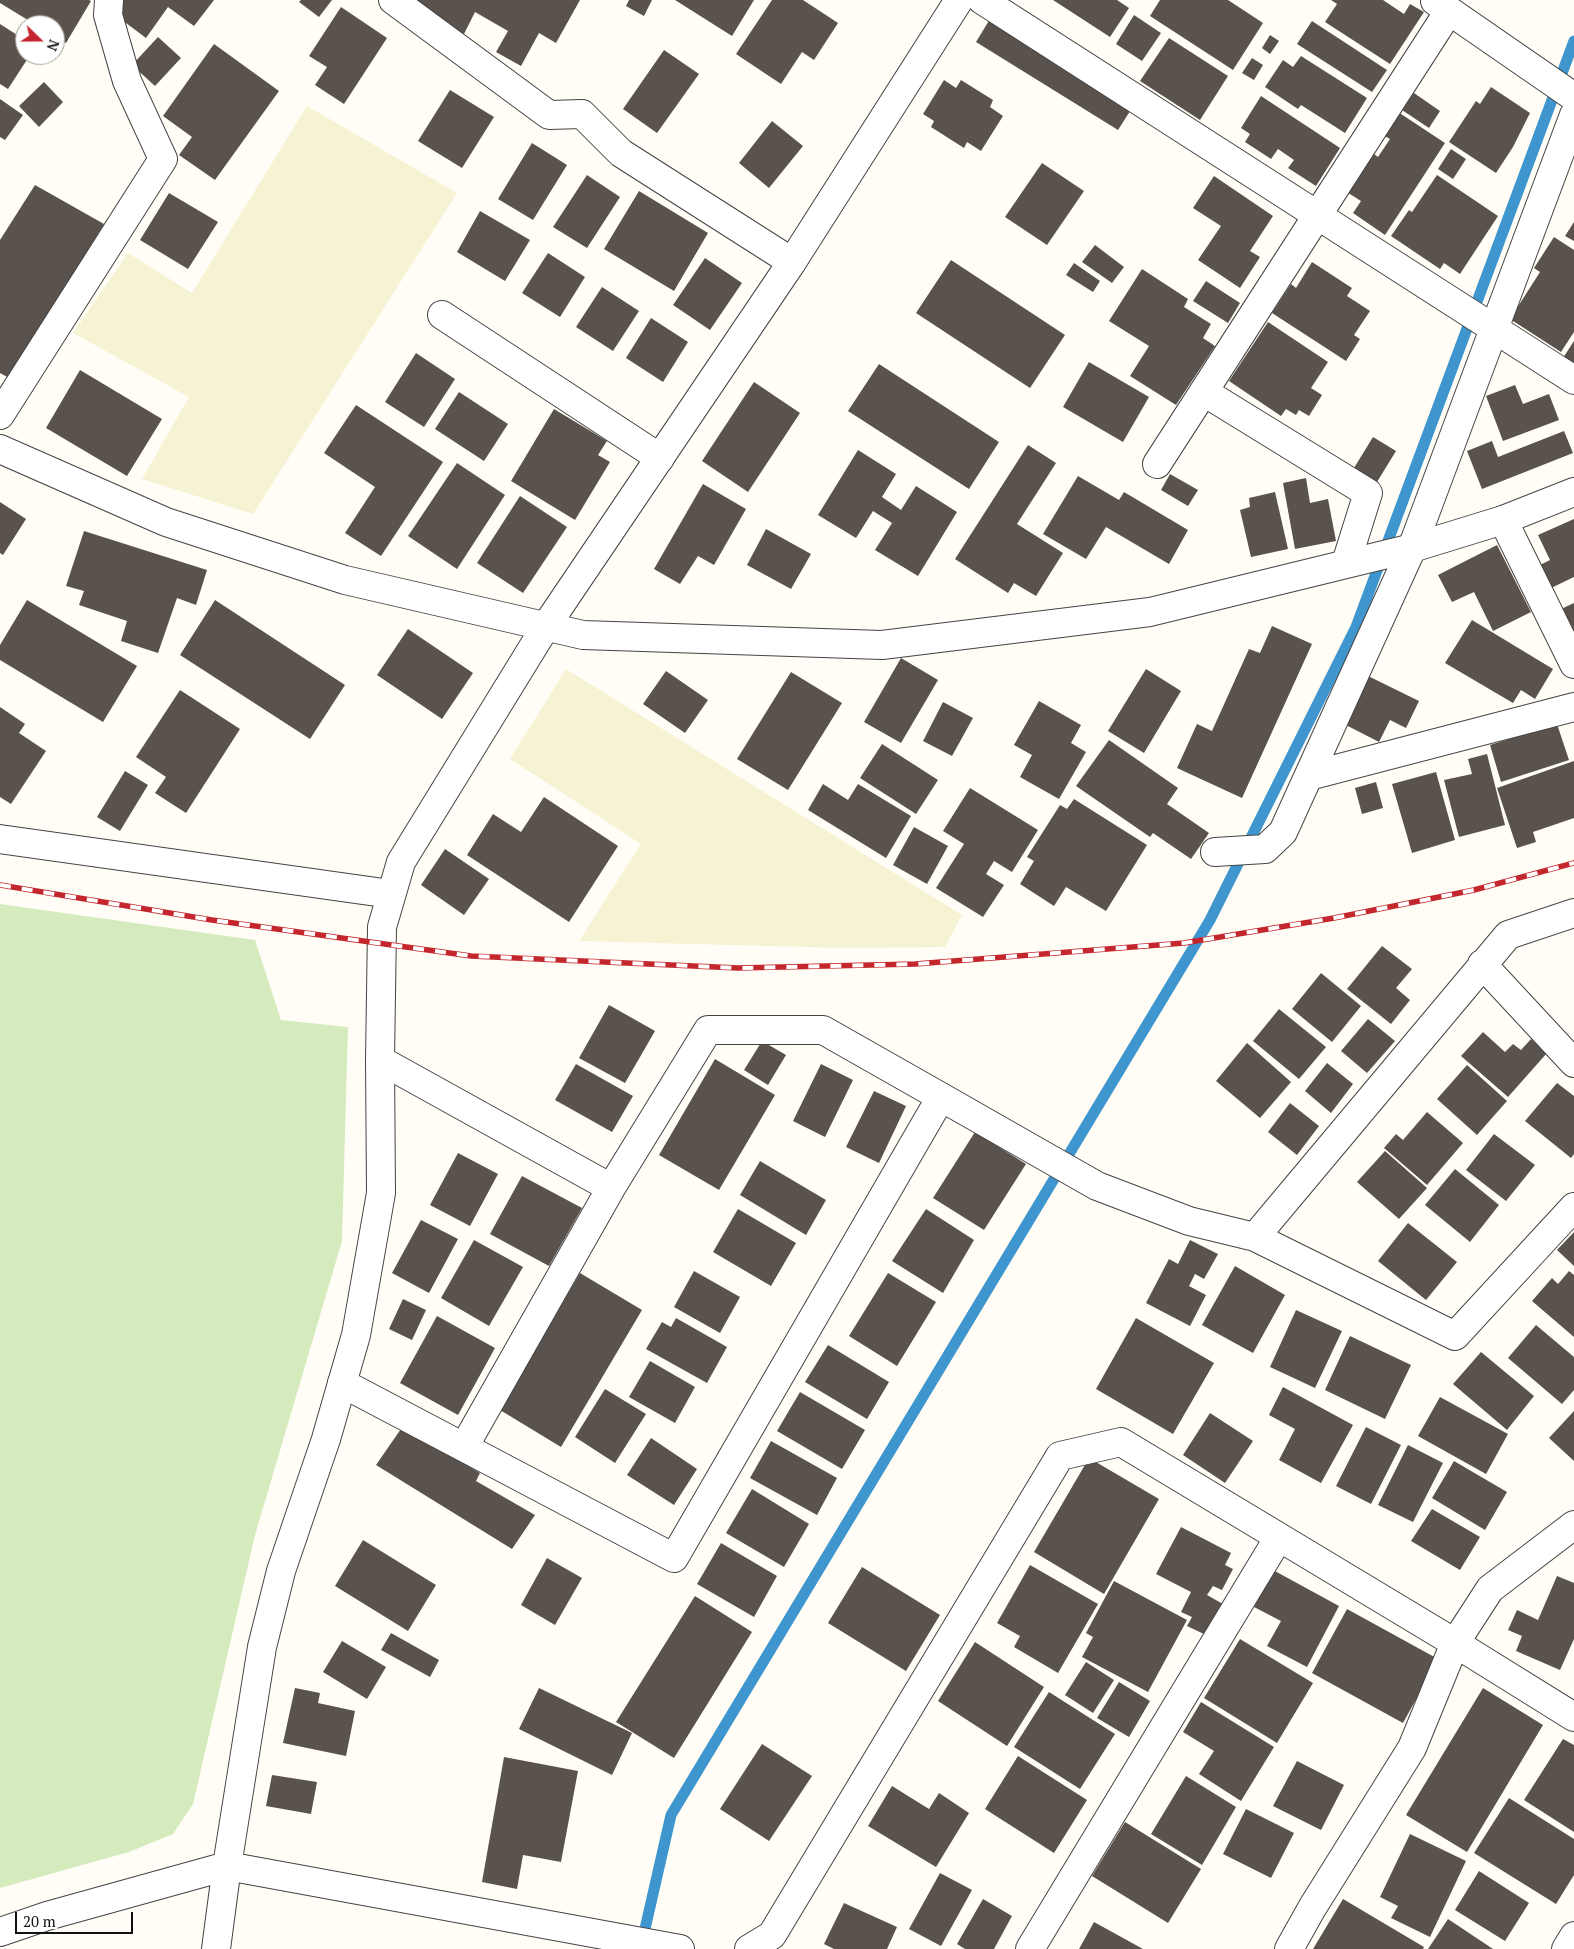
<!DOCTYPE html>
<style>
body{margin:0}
#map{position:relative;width:1574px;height:1949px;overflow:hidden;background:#fffdf5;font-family:"PT Serif",serif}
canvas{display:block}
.north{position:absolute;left:15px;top:15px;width:50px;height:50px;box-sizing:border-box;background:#fff;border:1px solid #a0a0a0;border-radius:50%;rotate:112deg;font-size:14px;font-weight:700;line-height:20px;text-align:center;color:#111}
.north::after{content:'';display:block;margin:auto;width:18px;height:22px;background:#c4262e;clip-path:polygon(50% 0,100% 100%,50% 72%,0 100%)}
.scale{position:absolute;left:15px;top:1912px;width:118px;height:22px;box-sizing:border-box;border:2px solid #111;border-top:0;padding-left:6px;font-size:15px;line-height:18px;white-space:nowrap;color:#111;-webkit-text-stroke:4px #fff;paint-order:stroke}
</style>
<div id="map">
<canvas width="1574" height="1949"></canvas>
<div class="north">N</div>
<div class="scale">20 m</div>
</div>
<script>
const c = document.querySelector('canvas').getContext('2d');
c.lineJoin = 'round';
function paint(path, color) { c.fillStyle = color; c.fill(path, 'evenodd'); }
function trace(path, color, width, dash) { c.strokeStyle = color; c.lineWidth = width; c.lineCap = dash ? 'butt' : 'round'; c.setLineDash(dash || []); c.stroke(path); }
paint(new Path2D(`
 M307,106l150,87 -204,321 -111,-35 47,-82 -116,-64 55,-80 64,40z
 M566,669l396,246 -17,32 -101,1 -265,-7 62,-97 -131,-85z`), '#f6f3d4');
paint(new Path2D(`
 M0,904l255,36 26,80 67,7 -6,214 -87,294 -62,269 -20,30 -44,18 -129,36z`), '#d5ebbd');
trace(new Path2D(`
 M642,1942l29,-127 539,-895 146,-293 218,-586`), '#3f96cf', 11);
paint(new Path2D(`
 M0,0h89l2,1 -25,42 -11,-7v-11h-19l-36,-22z
 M124,0h90l-20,26 -26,-19 -22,31 -32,-24z
 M301,0h31l-13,17 -20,-15z
 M418,0h162l-24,43 -17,-10 -18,33 -25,-14 12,-21 -33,-19 -11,22 -49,-28z
 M629,0h23l-8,16 -18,-10z
 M675,0h79l-22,36z
 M772,0h31l35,23 -24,37 -12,-8 -21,32 -45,-30z
 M1053,0h64l12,8 -19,29z
 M1160,0h68l35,23 -30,47 -83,-54z
 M1331,0h52l21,14 6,-10 14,8 -34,52 -65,-42 12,-18z
 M341,7l46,31 -43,66 -29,-19 12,-18 -18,-11z
 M1134,15l27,18 -19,28 -26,-17z
 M990,19l142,89 -14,22 -142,-88z
 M1312,21l75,49 -15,22 -75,-48z
 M0,24l25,16v15h5l-22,34 -8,-5z
 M1270,35l9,6 -9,13 -8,-6z
 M158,37l23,21 -26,28 -23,-21z
 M1169,38l59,38 -28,44 -60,-39z
 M214,44l65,47 -64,89 -36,-25 13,-18 -29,-21z
 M664,50l35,24 -42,59 -34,-24z
 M1301,56l66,42 -22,35 -44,-28 -3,4 -33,-22 18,-27 10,7z
 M1252,58l11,7 -9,15 -12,-7z
 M944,80l12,8 5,-8 32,20 -3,7 13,9 -22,35 -14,-9 -3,6 -33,-21 3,-6 -11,-7z
 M44,82l19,20 -24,25 -20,-21z
 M1491,87l39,26 -17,34 -17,26 -47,-31 27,-41 4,3z
 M450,90l44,27 -32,51 -44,-27z
 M1414,93l26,18 -11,17 -27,-18z
 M1261,96l79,52 -24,38 -28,-18 6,-8 -16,-11 -7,10 -26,-17 5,-8 -9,-6z
 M0,99l23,16 -18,25 -5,-3z
 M1398,112l47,31 -60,92 -32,-22 8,-12 -19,-12 27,-39 9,7 12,-18 -7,-4z
 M772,121l31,25 -34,42 -30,-25z
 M532,143l35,22 -34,55 -35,-21z
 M1451,149l15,10 -13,20 -15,-10z
 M1042,163l42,28 -37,54 -42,-28z
 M587,175l33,22 -33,51 -34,-21z
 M1437,175l61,41 -38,58 -16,-11 -4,6 -49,-33 18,-26 3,2z
 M1214,176l59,40 -23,35 10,6 -20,31 -42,-28 23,-34 -28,-18z
 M35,185l69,39 -95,154 -9,-5v-133z
 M639,191l69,42 -34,58 -70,-42z
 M169,193l49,29 -30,47 -48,-29z
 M480,211l50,29 -25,41 -48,-29z
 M1574,222v19l-9,-5z
 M1554,237l20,13v82l-13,20 -51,-33 30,-47 -6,-4z
 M1095,245l29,22 -12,16 -30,-21z
 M548,253l37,24 -25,40 -38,-24z
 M705,258l37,25 -32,47 -37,-25z
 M951,260l114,75 -35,53 -114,-75z
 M1312,262l40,26 -5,8 23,15 -16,24 6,4 -14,22 -74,-48 19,-29 5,4z
 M1074,263l26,18 -7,11 -27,-17z
 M1142,269l46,30 -4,8 27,17 -8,14 12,8 -39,59 -46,-29 19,-30 -40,-25z
 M1206,281l34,22 -12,20 -35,-22z
 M602,287l37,24 -26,40 -37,-24z
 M651,318l37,24 -25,40 -37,-24z
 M1268,322l60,40 -17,26 11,7 -13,21 -10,-6 -3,5 -10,-6 -5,7 -52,-35z
 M1574,341v29l-13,-9z
 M416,353l39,26 -31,48 -39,-25z
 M1089,362l60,35 -26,45 -60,-35z
 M879,364l120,78 -30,47 -121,-78z
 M80,370l82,49 -35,57 -81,-48z
 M754,382l46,31 -52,79 -46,-31z
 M1515,385l8,19 26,-10 10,26 -56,21 -17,-45z
 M459,392l49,32 -24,37 -49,-32z
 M356,405l87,57 -62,94 -36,-23 30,-46 -51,-34z
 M554,409l53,32 -9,14 12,7 -35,58 -64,-39z
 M1564,431l9,22 -91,36 -15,-38 25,-10 6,16z
 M1373,437l23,14 -19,31 -23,-14z
 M1028,445l28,18 -39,61 46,29 -27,43 -22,-13 -6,10 -53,-34z
 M858,450l38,24 -14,23 19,13 15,-24 41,26 -39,64 -43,-26 17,-27 -19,-12 -17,27 -38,-23z
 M457,463l48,32 -48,74 -49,-33z
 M1170,474l28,16 -10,16 -27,-16z
 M1078,476l41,24 5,-8 64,38 -19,34 -63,-37 -20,32 -43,-25z
 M1306,478l4,25 18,-4 8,42 -41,8 -12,-66z
 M703,484l43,25 -32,56 -16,-9 -18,28 -26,-15z
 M1275,492l13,57 -37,8 -11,-47 10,-3 -1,-9z
 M520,496l47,31 -44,66 -46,-30z
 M0,502l26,17 -23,36 -3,-2z
 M1574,519v58l-27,13 -11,-23 14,-7 -12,-25z
 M766,529l45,25 -20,35 -44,-24z
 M84,531l123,39 -11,35 -19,-7 -19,55 -37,-12 6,-20 -48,-16 5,-14 -18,-5z
 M1497,545l34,67 -38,19 -19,-39 -22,10 -14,-27z
 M27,600l110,66 -34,56 -103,-62v-15z
 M215,600l130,85 -35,54 -130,-84z
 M1574,603v27l-2,1 -11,-22z
 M1472,620l81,49 -18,30 -14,-9 -8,13 -68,-40z
 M1272,626l40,18 -70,154 -65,-30 20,-44 15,7 37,-82 11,4z
 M408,629l65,44 -31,46 -65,-44z
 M901,658l37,22 -37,63 -37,-21z
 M1146,669l35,22 -37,62 -36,-22z
 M666,671l42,29 -23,33 -42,-29z
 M791,672l51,31 -54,87 -51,-31z
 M1366,675l53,26 -13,27 -16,-8 -11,22 -37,-19z
 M180,690l60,39 -54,84 -31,-20 11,-16 -30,-20z
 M1039,701l42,24 -10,18 15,9 -27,47 -39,-22 12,-22 -18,-10z
 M943,702l30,16 -21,38 -29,-15z
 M0,707l25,17 -6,9 27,18 -35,53 -11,-7z
 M1557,724l12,36 -68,22 -11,-37z
 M1109,740l69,48 -11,16 42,29 -18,26 -38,-26 -3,4 -74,-51z
 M882,744l56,36 -22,34 -56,-36z
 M1487,754l18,71 -46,12 -15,-57 28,-6 -4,-15z
 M1574,761v57l-41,14 3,10 -19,6 -20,-60z
 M125,771l23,14 -28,46 -23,-14z
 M1436,772l19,68 -43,13 -20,-69z
 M1376,782l7,26 -21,6 -7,-26z
 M823,784l25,16 10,-16 53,32 -25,42 -78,-48z
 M970,788l68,42 -26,42 -18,-11 -8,13 18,11 -21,32 -47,-29 28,-44 -21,-13z
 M544,797l74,49 -49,76 -102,-67 26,-41 28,18z
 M1074,799l73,46 -41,66 -40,-24 -12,19 -34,-22 14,-23 -7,-4 33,-52 7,4z
 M914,827l34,19 -21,38 -34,-19z
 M445,849l44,30 -25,36 -43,-30z
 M1382,946l30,23 -16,19 14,12 -19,24 -44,-35z
 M1321,973l40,33 -29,36 -40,-33z
 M609,1005l46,26 -30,52 -46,-25z
 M1279,1009l47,38 -27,32 -46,-38z
 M1368,1019l27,22 -28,32 -26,-22z
 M1483,1032l22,20 8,-8 8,6 10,-11 16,14 -39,44 -47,-41z
 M762,1041l24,14 -18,30 -24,-15z
 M1247,1043l44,39 -31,36 -44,-37z
 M715,1059l60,36 -56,95 -60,-35z
 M1327,1063l26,21 -22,29 -26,-22z
 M576,1064l57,32 -21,36 -57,-32z
 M821,1064l32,16 -28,57 -32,-16z
 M1467,1065l40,36 -30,34 -40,-36z
 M1557,1083l17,13v58l-3,4 -46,-37z
 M874,1091l32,15 -27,57 -33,-16z
 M1290,1103l29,23 -22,29 -29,-23z
 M1427,1112l36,31 -36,42 -43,-37 12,-14 7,6z
 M975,1132l51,32 -42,66 -51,-32z
 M1494,1134l41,31 -29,36 -40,-31z
 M1385,1151l42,37 -28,31 -42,-37z
 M458,1153l40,21 -28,52 -40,-21z
 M760,1161l66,39 -20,35 -66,-40z
 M1455,1169l44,36 -29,37 -45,-37z
 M522,1176l60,32 -33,58 -59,-32z
 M738,1209l58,34 -25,43 -58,-34z
 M926,1209l48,31 -31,53 -51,-32z
 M421,1220l37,19 -29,54 -37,-20z
 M1408,1223l49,39 -31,38 -48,-39z
 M1574,1232v34l-17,-16z
 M474,1240l49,27 -34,59 -48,-28z
 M1190,1240l28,14 -14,25 -9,-5 -6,12 17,9 -16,31 -44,-23 23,-44 9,5z
 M1235,1266l50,29 -32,58 -51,-28z
 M694,1271l46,26 -20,36 -46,-26z
 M1569,1271l5,4v62l-42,-36 20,-23 6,6z
 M580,1273l62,37 -81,137 -61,-37z
 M888,1273l48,29 -39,64 -48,-30z
 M403,1299l23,11 -14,30 -23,-11z
 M1296,1310l46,21 -27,57 -45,-21z
 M437,1316l58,32 -37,67 -58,-32z
 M676,1318l51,29 -20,36 -61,-34 16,-27 9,5z
 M1136,1318l78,45 -41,71 -77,-45z
 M1536,1325l38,32v33l-12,14 -54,-46z
 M1350,1336l61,29 -26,54 -60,-29z
 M828,1345l61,37 -22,37 -62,-37z
 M1481,1352l53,44 -27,34 -54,-46z
 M650,1361l45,26 -20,36 -46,-26z
 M1283,1387l70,38 -32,58 -42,-23 16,-31 -26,-14z
 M605,1389l41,25 -31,49 -40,-26z
 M800,1392l65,38 -23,39 -65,-38z
 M1440,1397l68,37 -22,40 -68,-38z
 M1574,1411v50l-25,-23z
 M1210,1413l43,28 -28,42 -42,-28z
 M403,1426l77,47 -4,8 59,34 -23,34 -136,-84z
 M1366,1427l35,18 -30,59 -35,-18z
 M651,1438l46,31 -23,36 -47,-30z
 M771,1441l66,37 -20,37 -67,-37z
 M1408,1445l35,18 -30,59 -35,-17z
 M1089,1458l70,41 -55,95 -70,-42z
 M1454,1461l53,31 -22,38 -53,-32z
 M752,1489l57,35 -25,43 -58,-34z
 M1432,1509l48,28 -20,33 -49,-29z
 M1181,1527l50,26 -6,12 8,4 -11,21 -9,-4 -6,9 16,9 -17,31 -19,-9 5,-9 -11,-5 10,-20 -35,-18z
 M363,1540l73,45 -28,46 -73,-45z
 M721,1543l56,33 -23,41 -57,-33z
 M547,1558l35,20 -27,47 -34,-20z
 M1030,1565l68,39 -40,69 -44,-26 6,-11 -23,-13z
 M862,1567l78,48 -34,56 -78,-48z
 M1273,1570l66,36 -32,61 -40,-21 14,-25 -27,-14z
 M1557,1576l17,7v56l-14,31 -44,-19 6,-15 -14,-6 9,-20 21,10z
 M1114,1581l73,39 -39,72 -66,-35 11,-20 -7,-4z
 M695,1596l57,36 -78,126 -58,-36z
 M1347,1609l91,50 -35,64 -91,-50z
 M391,1633l48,27 -9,17 -49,-27z
 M1240,1639l73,44 -36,60 -73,-45z
 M342,1641l44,26 -19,32 -44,-27z
 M975,1642l69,45 -37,59 -69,-45z
 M1086,1662l28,18 -21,33 -28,-18z
 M1119,1682l31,19 -21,36 -32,-19z
 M295,1688l25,5 -2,10 37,8 -9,45 -63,-13z
 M539,1688l93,45 -20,42 -93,-46z
 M1483,1688l60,37 -76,127 -61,-37z
 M1049,1692l66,42 -35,55 -66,-42z
 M1201,1702l73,45 -33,54 -42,-27 15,-23 -31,-19z
 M1563,1739l11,6v87l-50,-32z
 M762,1744l50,32 -43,65 -49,-32z
 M1018,1756l69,44 -33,53 -69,-44z
 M504,1757l74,14 -17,91 -38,-7 -6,34 -35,-7z
 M1297,1761l47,24 -23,45 -48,-24z
 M272,1775l45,7 -6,32 -45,-8z
 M1186,1776l50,31 -34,58 -51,-31z
 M892,1786l37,23 10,-16 30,20 -33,54 -68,-41z
 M1509,1798l65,41v36l-18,29 -82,-51z
 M1246,1809l48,24 -23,45 -48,-24z
 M1125,1822l76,47 -33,54 -76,-47z
 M1410,1834l56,27 -36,76 -39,-19 7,-12 -18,-9z
 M1479,1871l50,32 -24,38 -50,-31z
 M940,1873l32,17 -31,56 -32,-17z
 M983,1899l29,17 -18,33h-29l-8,-5z
 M1343,1899l81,48 -1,2h-110z
 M844,1903l53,24 -10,22h-53l-10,-5z
 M1448,1919l45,30h-65z
 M1094,1922l49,27h-64z`), '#5a524d');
const minor = new Path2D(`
 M393,0l156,115 33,-1 39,39 171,109
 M982,0l592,380
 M1435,1l139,96
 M442,315l218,143
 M1204,392l164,101 -22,70
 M0,415l163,-256 -36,-78 -19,-66 1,-15
 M1157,464l292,-453
 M1503,520l71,144
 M1309,776l265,-69
 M0,839l391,55
 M1215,852l50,-3 18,-17 129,-284 162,-433
 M1482,964l92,99
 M380,1060l231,128
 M941,1097l156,89 92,35 66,16 200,99 119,-129
 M1255,1237l253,-302 66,-22
 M342,1383l332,175 267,-461 -118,-67h-115l-97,158 -147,259
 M749,1949l23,-14 288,-479 61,-14 334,201 119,74
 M1030,1949l249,-412
 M1289,1949l23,-41 100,-160 43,-105 35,-54 84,-64
 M1566,1949l8,-13`);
const tertiary = new Path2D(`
 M0,449l166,73 179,58 238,55 299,10 268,-33 262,-64 91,-28 71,-28
 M0,1932l47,-16 180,-50 453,83
 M216,1949l11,-83 35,-219 19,-76 45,-132 30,-104 25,-142 -1,-133 2,-133 19,-65 145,-236 246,-364 167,-262`);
trace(minor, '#444', 30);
trace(tertiary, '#444', 30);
trace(minor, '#fff', 28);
trace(tertiary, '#fff', 28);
const rail = new Path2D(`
 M0,885l212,35 259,36 267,12 177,-4 269,-21 150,-25 140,-28 100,-27`);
trace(rail, '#c4262e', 5.5);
trace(rail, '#fff', 4, [11]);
</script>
